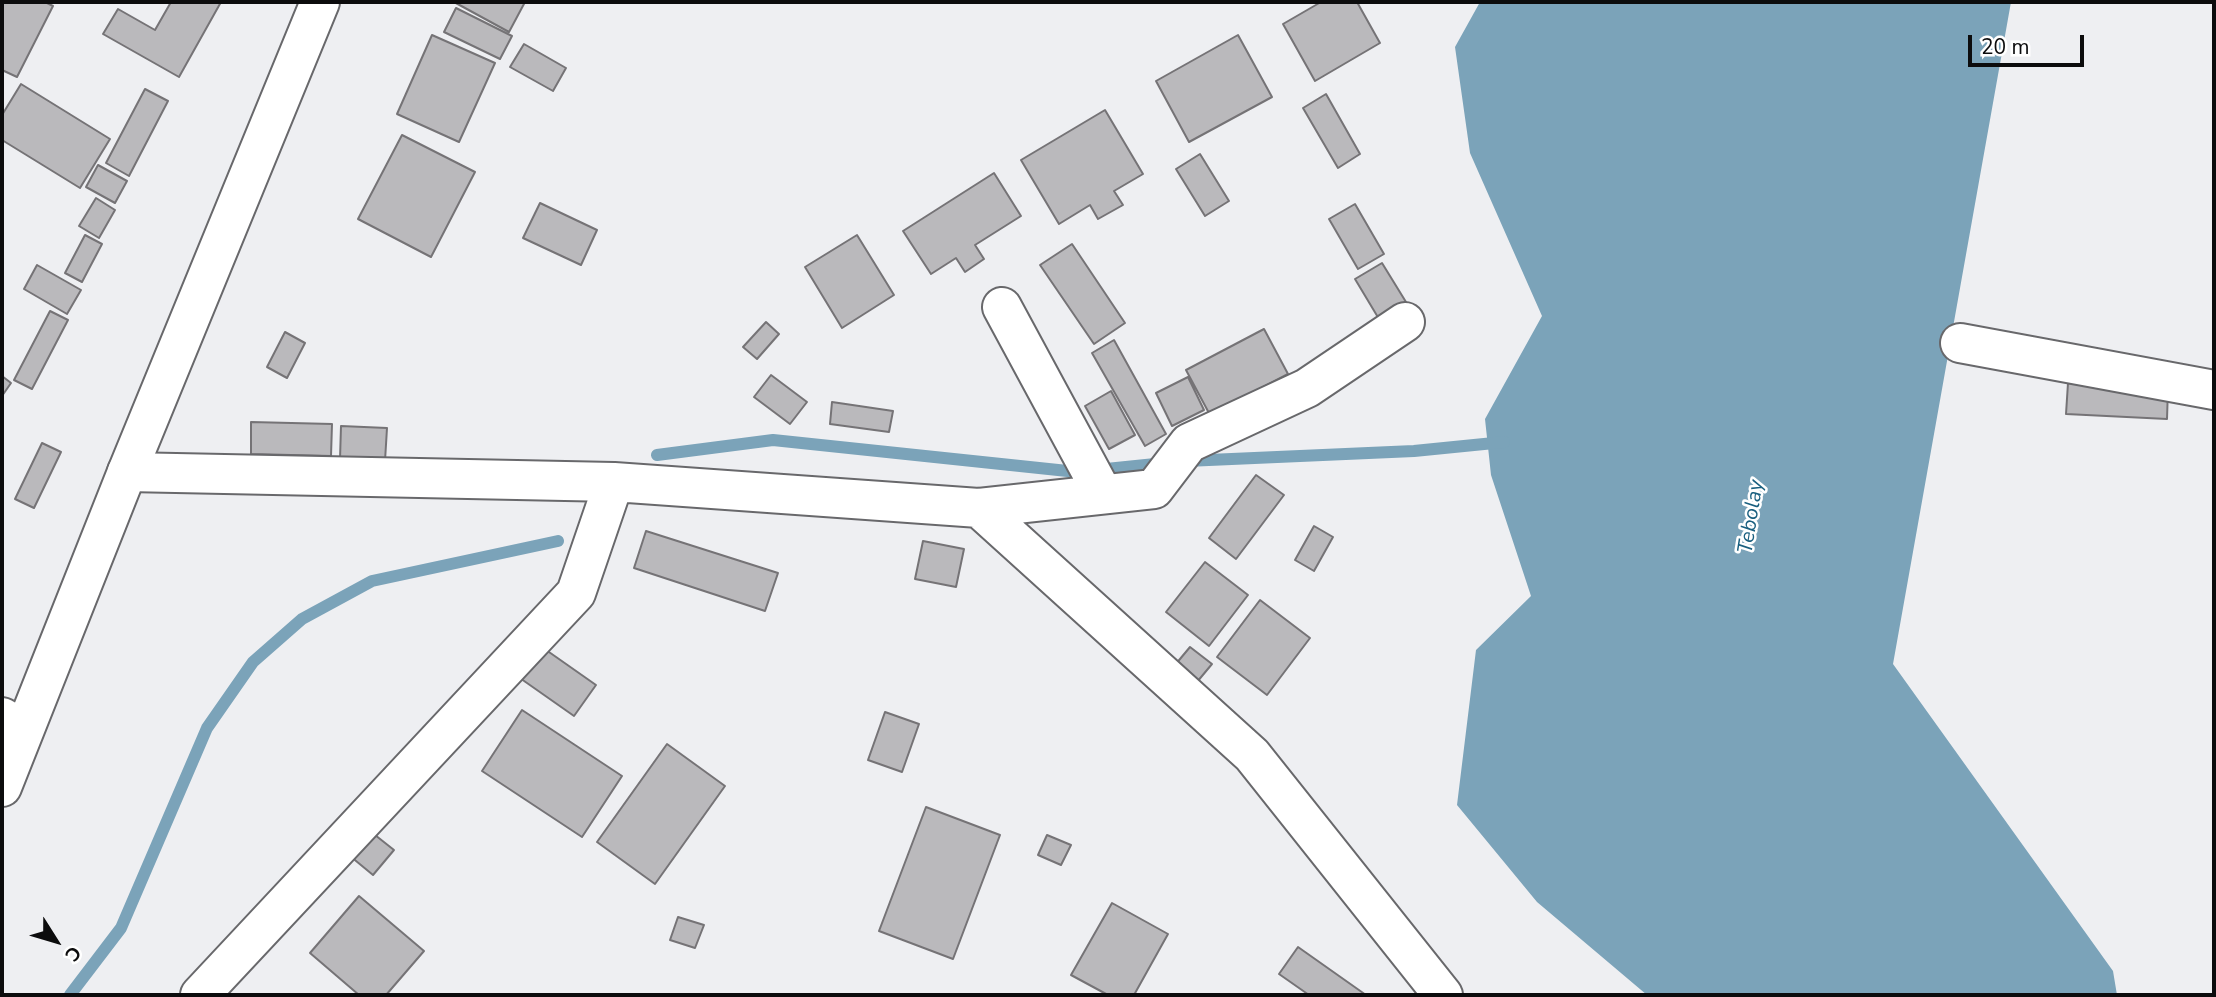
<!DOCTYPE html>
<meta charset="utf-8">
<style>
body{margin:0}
#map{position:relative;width:2216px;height:997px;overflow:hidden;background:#eeeff2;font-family:"Nunito Sans",sans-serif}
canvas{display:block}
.frame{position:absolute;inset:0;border:4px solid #0c0c0d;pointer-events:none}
.north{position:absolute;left:21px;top:906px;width:70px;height:70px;-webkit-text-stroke:5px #fff;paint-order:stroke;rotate:127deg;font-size:19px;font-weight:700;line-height:28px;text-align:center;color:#0c0c0d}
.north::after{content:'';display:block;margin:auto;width:24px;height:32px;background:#0c0c0d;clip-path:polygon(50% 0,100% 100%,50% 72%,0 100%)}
.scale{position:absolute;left:1968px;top:35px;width:116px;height:32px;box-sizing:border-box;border:4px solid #0c0c0d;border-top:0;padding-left:9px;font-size:21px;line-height:24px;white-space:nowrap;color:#0c0c0d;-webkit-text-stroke:5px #fff;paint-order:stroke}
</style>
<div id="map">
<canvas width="2216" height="997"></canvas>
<div class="frame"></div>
<div class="north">С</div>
<div class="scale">20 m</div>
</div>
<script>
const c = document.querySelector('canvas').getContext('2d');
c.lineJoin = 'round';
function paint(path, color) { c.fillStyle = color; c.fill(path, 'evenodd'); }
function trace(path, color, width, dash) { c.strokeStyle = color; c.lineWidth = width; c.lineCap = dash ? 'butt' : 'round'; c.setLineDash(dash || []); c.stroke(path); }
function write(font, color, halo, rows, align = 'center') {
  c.font = font + ' "Nunito Sans",sans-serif'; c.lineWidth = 5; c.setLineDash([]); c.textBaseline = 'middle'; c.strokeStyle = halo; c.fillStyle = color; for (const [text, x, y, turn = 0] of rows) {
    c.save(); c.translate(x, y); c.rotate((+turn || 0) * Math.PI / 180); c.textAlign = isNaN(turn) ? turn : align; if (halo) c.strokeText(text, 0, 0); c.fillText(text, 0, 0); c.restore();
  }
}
paint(new Path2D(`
 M1480,2h531l-118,662 220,307 4,24h-470l-110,-93 -80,-97 19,-155 55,-54 -40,-121 -6,-56 57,-103 -72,-163 -15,-106z`), '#7ba3b9');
trace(new Path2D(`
 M657,455l116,-15 304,32 88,-9
 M1186,461l228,-10 90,-9
 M70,995l51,-67 86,-200 46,-66 49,-43 70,-38 186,-40`), '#7ba3b9', 12);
const building = new Path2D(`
 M2,2h43l8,4 -36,71 -15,-7z
 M171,2h50l-42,75 -76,-43 15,-25 37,21z
 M454,2h71l-16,30z
 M1321,2h36l23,41 -65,38 -32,-57z
 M456,8l56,28 -12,23 -56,-27z
 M432,35l63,28 -36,79 -62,-28z
 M1238,35l34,62 -83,45 -33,-61z
 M524,44l42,24 -13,23 -43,-24z
 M21,84l89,55 -30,49 -78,-48v-25z
 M145,89l23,12 -39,75 -23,-13z
 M1326,94l34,60 -22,14 -35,-60z
 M1105,110l38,64 -29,17 9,14 -25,14 -8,-14 -31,19 -38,-64z
 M402,135l73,37 -44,85 -73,-38z
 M1200,154l29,47 -24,15 -29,-47z
 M98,165l29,16 -12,22 -29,-16z
 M994,173l27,43 -46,29 9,14 -19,13 -9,-14 -25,16 -28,-43z
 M96,198l19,12 -16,28 -20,-12z
 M540,203l57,27 -16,35 -58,-27z
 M1355,204l29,50 -26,15 -29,-50z
 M85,235l17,9 -20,38 -17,-9z
 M857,235l37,60 -52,33 -37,-61z
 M1072,244l53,79 -31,21 -54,-79z
 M1382,263l24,39 -27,17 -24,-40z
 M37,265l44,25 -14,24 -43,-25z
 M50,311l18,9 -36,69 -18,-9z
 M766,322l13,12 -22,25 -14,-12z
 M1264,329l24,45 -78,41 -24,-45z
 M285,332l20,11 -18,35 -20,-11z
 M1114,340l52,94 -21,12 -53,-93z
 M771,375l36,27 -17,22 -36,-27z
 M2,376l9,7 -9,13z
 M1188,377l16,33 -32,16 -16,-33z
 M2068,383l100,5 -1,31 -101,-5z
 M1111,391l24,44 -26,14 -24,-43z
 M832,402l61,9 -4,21 -59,-8z
 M251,422l81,2 -1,32 -80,-2z
 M341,426l46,2 -2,33 -45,-2z
 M42,443l19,9 -27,56 -19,-9z
 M1256,475l28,20 -48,64 -27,-21z
 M1314,526l19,11 -19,34 -19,-11z
 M646,531l132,42 -13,38 -131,-43z
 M923,541l41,8 -8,38 -41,-8z
 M1205,562l43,33 -39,51 -43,-34z
 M1260,600l50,38 -43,57 -50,-38z
 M539,645l57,40 -22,31 -57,-40z
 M1190,647l22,17 -15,18 -22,-17z
 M522,710l100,66 -40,61 -100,-66z
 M885,712l34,12 -17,48 -34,-12z
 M667,744l58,42 -70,98 -58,-42z
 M926,807l74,28 -47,124 -74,-28z
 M370,831l24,19 -21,25 -23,-19z
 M1047,835l24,10 -10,20 -23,-10z
 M359,896l65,55 -38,44h-27l-49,-42z
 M1112,903l56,31 -34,61h-26l-37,-20z
 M678,917l26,8 -9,23 -25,-8z
 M1298,947l68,48h-57l-30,-21z`);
paint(building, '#bab9bc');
trace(building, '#757376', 2);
const minor = new Path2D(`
 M1002,307l101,187
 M1960,343l254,47
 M127,472l487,10 365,26 273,247 191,240
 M979,508l175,-19 35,-46 118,-55 98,-66
 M2,717l21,12
 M200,995l376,-402 38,-111`);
const major = new Path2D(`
 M2,787l125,-315 193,-470`);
trace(minor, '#68686b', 42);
trace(major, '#68686b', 42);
trace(minor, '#fff', 38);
trace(major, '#fff', 38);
write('italic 21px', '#195f7f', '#fff', [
 ["Tebolay",1752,517,-81]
]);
</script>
